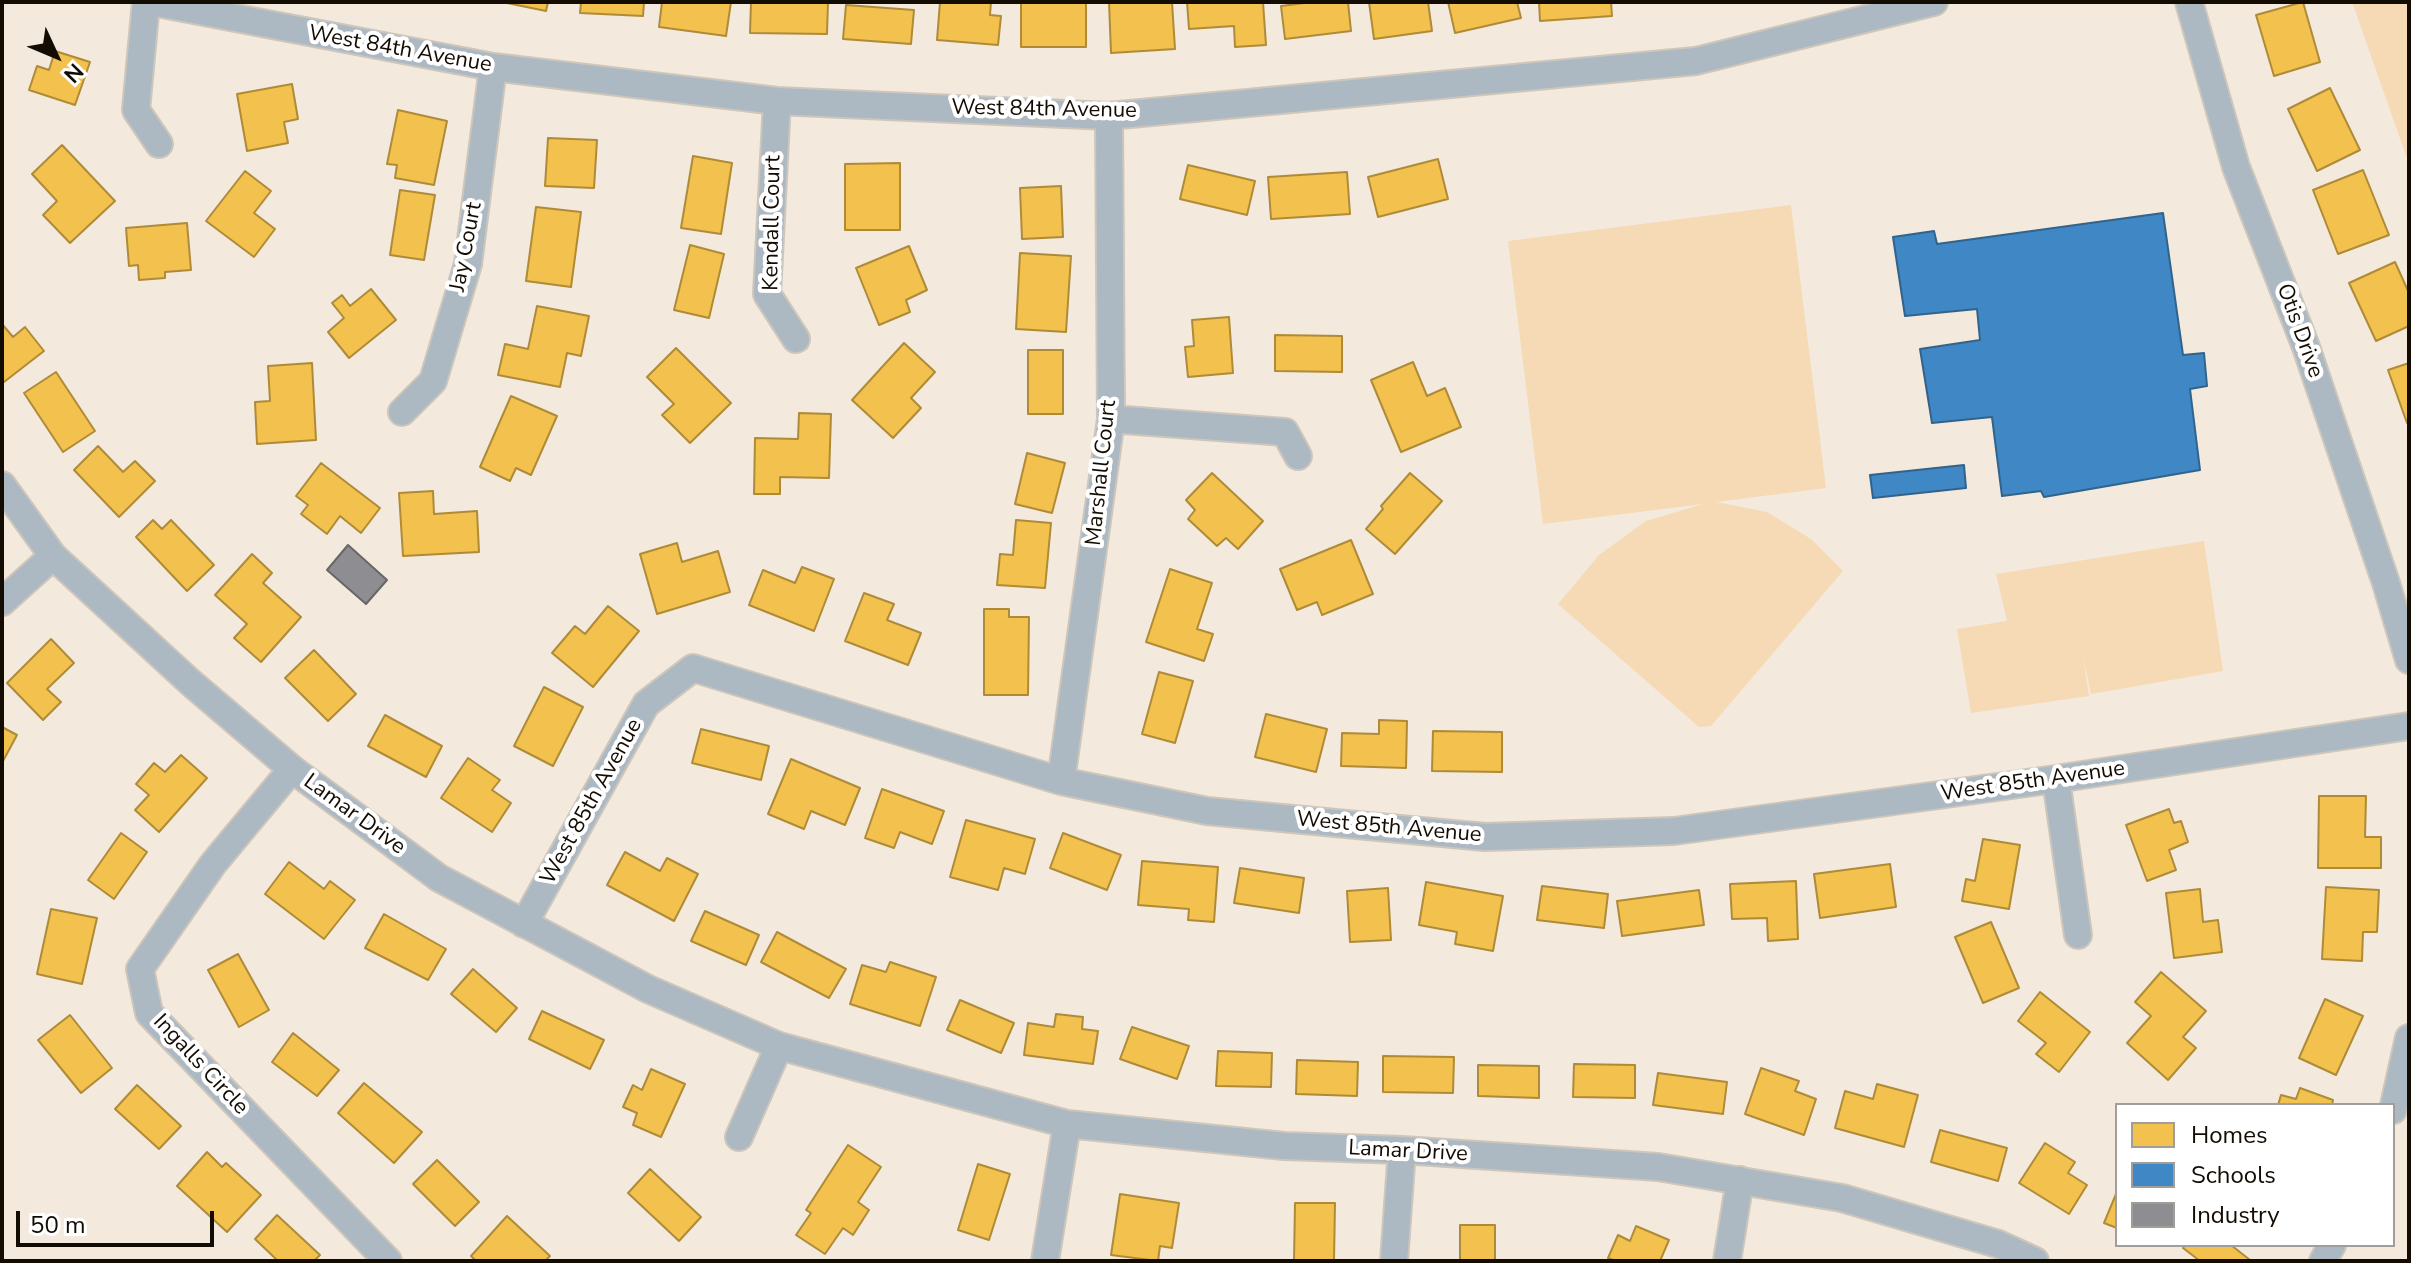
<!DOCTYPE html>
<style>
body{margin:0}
#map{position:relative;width:2411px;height:1263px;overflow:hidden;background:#f3e9dd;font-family:"Nunito Sans",sans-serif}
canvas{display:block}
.frame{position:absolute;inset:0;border:4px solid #130c03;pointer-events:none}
.legend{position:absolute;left:2115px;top:1103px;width:280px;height:144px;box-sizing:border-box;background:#fff;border:2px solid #a19e9a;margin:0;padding:10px 14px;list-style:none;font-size:24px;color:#130c03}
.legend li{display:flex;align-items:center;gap:16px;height:40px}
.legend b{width:40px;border:2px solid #a19e9a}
.north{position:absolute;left:16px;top:16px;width:80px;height:80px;-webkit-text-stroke:6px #fff;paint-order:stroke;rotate:134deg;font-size:22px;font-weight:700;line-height:32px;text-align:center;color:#130c03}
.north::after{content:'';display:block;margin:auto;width:28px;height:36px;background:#130c03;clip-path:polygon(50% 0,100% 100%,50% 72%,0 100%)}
.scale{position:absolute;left:16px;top:1211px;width:198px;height:36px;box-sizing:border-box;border:4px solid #130c03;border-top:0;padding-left:10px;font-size:24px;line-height:28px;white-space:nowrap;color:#130c03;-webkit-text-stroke:6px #fff;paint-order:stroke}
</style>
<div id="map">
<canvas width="2411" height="1263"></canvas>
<div class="frame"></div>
<ul class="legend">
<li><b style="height:22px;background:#f2c14e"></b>Homes</li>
<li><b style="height:22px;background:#3f88c5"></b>Schools</li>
<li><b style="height:22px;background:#8d8d92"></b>Industry</li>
</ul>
<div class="north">N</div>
<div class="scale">50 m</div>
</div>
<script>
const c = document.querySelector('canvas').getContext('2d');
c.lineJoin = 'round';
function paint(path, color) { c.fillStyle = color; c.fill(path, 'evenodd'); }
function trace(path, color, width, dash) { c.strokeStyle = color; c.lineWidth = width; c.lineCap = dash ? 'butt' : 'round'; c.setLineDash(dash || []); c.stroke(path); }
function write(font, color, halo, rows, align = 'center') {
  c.font = font + ' "Nunito Sans",sans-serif'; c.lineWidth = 8; c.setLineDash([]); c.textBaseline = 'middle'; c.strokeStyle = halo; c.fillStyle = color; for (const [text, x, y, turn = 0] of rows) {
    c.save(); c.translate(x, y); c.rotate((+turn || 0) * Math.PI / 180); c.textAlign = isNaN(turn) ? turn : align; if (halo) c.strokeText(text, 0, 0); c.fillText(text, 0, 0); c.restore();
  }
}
paint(new Path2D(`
 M2352,2h57v162z
 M1791,205l35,283 -110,14 51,10 44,27 32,32 -132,155 -12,1 -141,-123 41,-49 47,-34 57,-17 -160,20 -35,-283z
 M2204,541l19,130 -132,23 -8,-38 6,40 -118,17 -14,-84 50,-8 -11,-47z`), '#f6dab6');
const homes = new Path2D(`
 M502,2h46l-2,9z
 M581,2h63l-1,14 -63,-3z
 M662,2h69l-5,34 -67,-9z
 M751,2h77l-1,32 -77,-1z
 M940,2h51l-1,13 11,1 -3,29 -61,-5z
 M1021,2h65v45h-65z
 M1109,2h63l3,47 -64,4z
 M1187,2h76l3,43 -31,2 -1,-21 -45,3z
 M1312,2h36l3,29 -66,8 -4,-33z
 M1369,2h59l4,29 -58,8z
 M1448,2h69l4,16 -66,15z
 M1539,2h72l1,14 -72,5z
 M2303,2l17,60 -46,14 -18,-61z
 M846,5l68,5 -3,34 -68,-5z
 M55,51l35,11 -15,43 -46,-15 8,-24 12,4z
 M292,84l6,35 -14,3 4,21 -41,8 -10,-57z
 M2330,88l30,62 -43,21 -29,-62z
 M398,110l49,11 -13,64 -39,-7 2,-13 -10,-1z
 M548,138l49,2 -3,48 -49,-2z
 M62,145l53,56 -45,42 -27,-28 14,-14 -25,-27z
 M693,156l39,7 -11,71 -40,-6z
 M1438,159l10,40 -70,18 -10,-40z
 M900,163v67h-55v-66z
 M1188,165l67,16 -8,34 -67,-16z
 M2363,170l26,65 -51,19 -25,-64z
 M245,171l26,20 -17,22 21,16 -21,28 -48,-36z
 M1347,172l3,42 -79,5 -3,-42z
 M1061,186l2,51 -41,2 -2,-51z
 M400,190l35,5 -11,65 -34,-5z
 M536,207l45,5 -10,75 -45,-6z
 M187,223l4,47 -26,2v6l-26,2 -1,-15 -9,1 -3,-38z
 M690,245l34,9 -15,64 -35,-8z
 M909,246l18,44 -21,10 4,12 -31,13 -23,-57z
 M1020,253l51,3 -5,76 -50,-3z
 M2395,262l14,31v33l-33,15 -27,-58z
 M371,289l25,31 -47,38 -21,-26 16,-14 -12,-15 10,-8 8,11z
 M537,306l52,10 -8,40 -14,-3 -7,34 -62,-12 7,-31 23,5z
 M1229,317l4,56 -45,4 -3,-30 9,-1 -2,-26z
 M2,324l11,13 12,-10 19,24 -40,31 -2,-3z
 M1275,335l67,1v36l-67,-1z
 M904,343l31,29 -24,26 10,10 -28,30 -41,-38z
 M676,348l55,55 -41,40 -28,-28 12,-11 -27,-27z
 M1028,350h35v64h-35z
 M1413,362l14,34 18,-8 16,39 -60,25 -30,-72z
 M312,363l4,77 -59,4 -2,-42 15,-1 -2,-35z
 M2409,363v60h-2l-19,-53z
 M56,372l39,59 -32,21 -39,-59z
 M511,396l46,20 -26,59 -15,-7 -6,13 -30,-14z
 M799,413l32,1 -2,64 -49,-1v17h-26l1,-56 43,1z
 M98,446l25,26 12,-11 20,20 -36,36 -45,-47z
 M1027,453l38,10 -13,50 -37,-9z
 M321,463l59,45 -19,25 -21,-17 -13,18 -26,-20 7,-9 -12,-9z
 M1212,473l51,48 -25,28 -12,-11 -9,8 -29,-27 7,-9 -9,-10z
 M1410,473l32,28 -47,53 -29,-25 17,-20 -2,-3z
 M433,491l1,23 43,-3 2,41 -76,4 -4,-63z
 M153,520l9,9 9,-9 43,45 -27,26 -51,-54z
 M1016,520l35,3 -6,65 -48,-3 3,-31 13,1z
 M1351,540l22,54 -51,21 -5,-13 -20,8 -17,-41z
 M677,543l5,19 36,-11 12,41 -73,22 -17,-60z
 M252,554l20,19 -9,10 38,34 -40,45 -27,-24 13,-14 -32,-29z
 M802,567l32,12 -20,52 -65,-26 14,-35 32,13z
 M1170,569l42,14 -15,46 16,5 -9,27 -58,-19z
 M864,593l30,11 -7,16 34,13 -13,32 -63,-24z
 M608,606l31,25 -46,56 -41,-34 23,-27 10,8z
 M984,609h25v8h20l-1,78h-44z
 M51,639l23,24 -27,26 14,13 -18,18 -36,-37z
 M314,650l42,44 -28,27 -43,-43z
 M1159,672l34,9 -18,62 -33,-9z
 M544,687l39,20 -30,59 -39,-20z
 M1266,714l61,15 -11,43 -61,-15z
 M385,715l57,31 -16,31 -58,-31z
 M1379,720l28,1 -1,47 -65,-2 1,-33 37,1z
 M2,727l15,8 -15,28z
 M701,729l68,17 -8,34 -69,-17z
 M1433,731l69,1v40l-70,-1z
 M181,755l26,23 -48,54 -24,-22 14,-15 -13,-11 18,-21 11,9z
 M468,758l32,22 -8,10 19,13 -19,29 -51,-34z
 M791,759l69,29 -15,37 -34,-14 -7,18 -36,-15z
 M882,789l62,22 -12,33 -32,-12 -6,16 -29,-10z
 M2319,796h47l-1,41h16v31h-63z
 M2169,809l5,14 7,-2 7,21 -19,8 7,20 -29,11 -21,-56z
 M966,820l69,19 -10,35 -21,-6 -6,22 -48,-13z
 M121,833l26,19 -33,47 -26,-19z
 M1063,833l58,22 -14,35 -57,-22z
 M1983,839l37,6 -11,64 -47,-8 4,-22 9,2z
 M625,852l35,19 7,-13 31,16 -24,47 -67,-36z
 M1142,861l76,6 -4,55 -26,-2 1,-11 -51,-4z
 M289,862l35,27 6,-8 25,19 -31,39 -59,-45z
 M1890,864l6,43 -76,11 -6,-44z
 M1240,868l64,10 -5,35 -65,-10z
 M1796,881l2,58 -30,2 -1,-23 -35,1 -2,-35z
 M1426,882l77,14 -10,55 -38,-7 2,-12 -38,-7z
 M1542,886l66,8 -4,34 -67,-8z
 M2326,887l53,3 -2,42h-14l-1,29 -40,-2z
 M1388,888l3,52 -41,2 -3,-51z
 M2200,889l3,33 15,-2 4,32 -48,6 -8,-65z
 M1699,890l5,35 -82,11 -5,-35z
 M51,909l46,9 -15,66 -45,-10z
 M705,911l54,24 -13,30 -55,-24z
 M384,914l62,35 -18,31 -63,-32z
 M1991,922l28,66 -36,15 -28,-66z
 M777,932l69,37 -17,29 -68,-36z
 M238,954l31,56 -30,17 -31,-57z
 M890,962l46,15 -16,49 -70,-22 12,-39 24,7z
 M473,969l44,39 -21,24 -45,-38z
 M2161,972l45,39 -23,26 13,11 -28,32 -41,-37 24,-27 -16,-14z
 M2040,992l50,40 -31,40 -23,-18 10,-11 -28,-22z
 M2325,999l38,17 -27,59 -37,-17z
 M960,1000l54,23 -13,30 -54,-23z
 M542,1011l62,29 -14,29 -61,-30z
 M1056,1014l27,3 -1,12 16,2 -5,33 -69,-9 4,-32 26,4z
 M70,1015l42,53 -31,25 -43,-53z
 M1132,1027l57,19 -12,33 -57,-20z
 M293,1033l46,37 -22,26 -45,-34z
 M1218,1051l54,2 -1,34 -55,-1z
 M1383,1056l71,1 -1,36 -70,-1z
 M1297,1060l61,2 -1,34 -61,-2z
 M1574,1064l61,1v33l-62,-1z
 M1478,1065l61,1v32l-61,-2z
 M1761,1068l38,13 -4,10 21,8 -12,36 -59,-21z
 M651,1069l34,15 -24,53 -28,-12 4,-12 -14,-6 10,-22 9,5z
 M1658,1073l69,9 -4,32 -70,-9z
 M364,1083l58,49 -28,31 -56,-50z
 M1877,1084l41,11 -14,52 -69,-19 10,-37 28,8z
 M137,1085l44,41 -22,23 -44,-40z
 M2300,1088l33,12 -1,5h-54l3,-10 15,4z
 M1940,1130l67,18 -9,33 -67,-19z
 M2045,1143l30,19 -7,11 19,12 -18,29 -50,-31z
 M848,1145l33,22 -23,35 11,8 -16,25 -10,-7 -18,26 -29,-19 15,-22 -5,-3z
 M207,1152l15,15 4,-4 35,32 -34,37 -50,-46z
 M437,1160l42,42 -24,24 -42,-42z
 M978,1164l32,10 -21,66 -31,-10z
 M650,1169l51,48 -22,24 -51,-48z
 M1120,1194l59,9 -7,45 -12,-2 -2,15 -47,-6z
 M2116,1194h1v34l-13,-5z
 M1295,1203h40l-1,58h-40z
 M277,1215l43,40 -6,6h-36l-23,-22z
 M507,1216l43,40 -5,5h-69l-5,-5z
 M1460,1225h35v36h-35z
 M1636,1226l33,14 -9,21h-44l-8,-3 10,-23 12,6z
 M2185,1245h46l19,15 -50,1 -17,-13z`);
paint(homes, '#f2c14e');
trace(homes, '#af8b38', 2);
const schools = new Path2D(`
 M2163,213l20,142 21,-2 3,33 -17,3 10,81 -156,27 -3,-6 -39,5 -10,-79 -60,6 -12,-74 60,-9 -3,-31 -72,7 -12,-79 41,-6 3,13z
 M1964,465l2,23 -93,10 -3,-23z`);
paint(schools, '#3f88c5');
trace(schools, '#32638b', 2);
const industry = new Path2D(`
 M348,545l39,35 -21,24 -39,-34z`);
paint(industry, '#8d8d92');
trace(industry, '#686667', 2);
const minor = new Path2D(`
 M146,2l-10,108 23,34
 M152,2l341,65 284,34 332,15 587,-55 238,-59
 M2189,2l47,165 70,180 80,236 23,77
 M777,101l-10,193 29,45
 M402,412l31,-31 35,-117 25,-197
 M1111,419l174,13 13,24
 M2,485l51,71 137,126 102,87 147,109 209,111 131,57 288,78 217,22 118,4 256,17 184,31 156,46 37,17
 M2,602l51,-46
 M292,769l-79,95 -73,105 9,44 239,248
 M2056,779l22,156
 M1061,781l50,-362 -2,-303
 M524,924l122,-220 47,-36 368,113 146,30 278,26 189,-6 382,-52 353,-53
 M2393,1110l16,-72
 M739,1137l40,-91
 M1045,1261l22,-137
 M1394,1261l8,-111
 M1727,1261l13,-81
 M2323,1261l9,-16`);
trace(minor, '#cdc6bc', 30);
trace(minor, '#acb8c2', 26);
write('22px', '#130c03', '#fff', [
 ["West 84th Avenue",400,50,10],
 ["West 84th Avenue",1044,110,1],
 ["Kendall Court",773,223,-89],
 ["Jay Court",467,247,-79],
 ["Otis Drive",2299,331,70],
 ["Marshall Court",1102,473,-84],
 ["West 85th Avenue",2033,782,-8],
 ["West 85th Avenue",592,802,-61],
 ["Lamar Drive",354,815,36],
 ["West 85th Avenue",1389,828,5],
 ["Ingalls Circle",200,1065,47],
 ["Lamar Drive",1408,1152,3]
]);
</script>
